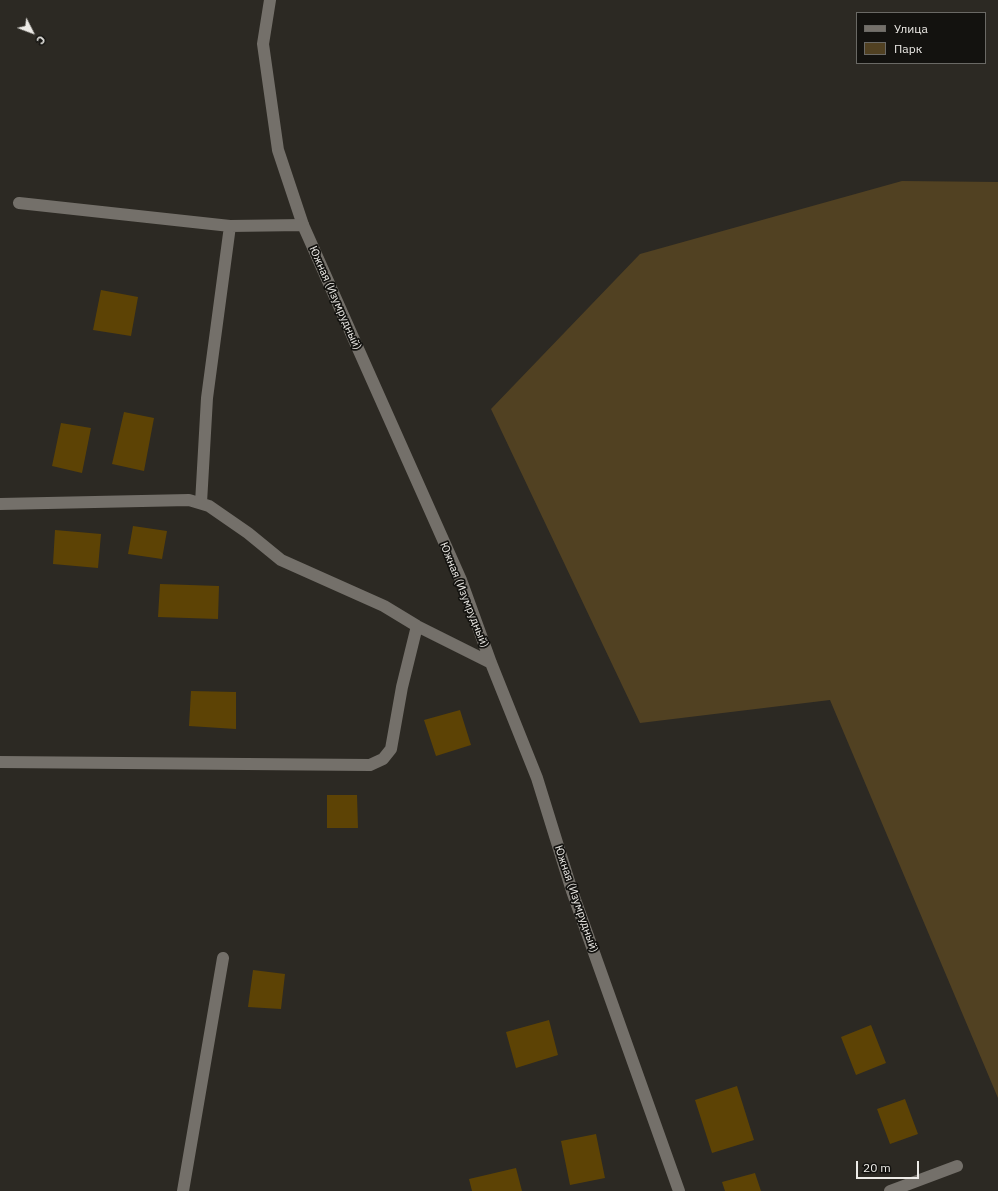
<!DOCTYPE html>
<meta charset="utf-8">
<style>
body{margin:0}
#map{position:relative;width:998px;height:1191px;overflow:hidden;background:#2c2923;font-family:"IBM Plex Sans",sans-serif}
canvas{display:block}
.legend{position:absolute;left:856px;top:12px;width:130px;height:52px;box-sizing:border-box;background:#13120f;border:1px solid #6a6965;margin:0;padding:5px 7px;list-style:none;font-size:12px;color:#edebe7}
.legend li{display:flex;align-items:center;gap:8px;height:20px}
.legend b{width:20px;border:1px solid #6a6965}
.north{position:absolute;left:12px;top:12px;width:40px;height:40px;-webkit-text-stroke:3px #13120f;paint-order:stroke;rotate:132deg;font-size:11px;font-weight:700;line-height:16px;text-align:center;color:#edebe7}
.north::after{content:'';display:block;margin:auto;width:14px;height:18px;background:#edebe7;clip-path:polygon(50% 0,100% 100%,50% 72%,0 100%)}
.scale{position:absolute;left:856px;top:1161px;width:63px;height:18px;box-sizing:border-box;border:2px solid #edebe7;border-top:0;padding-left:5px;font-size:12px;line-height:14px;white-space:nowrap;color:#edebe7;-webkit-text-stroke:3px #13120f;paint-order:stroke}
</style>
<div id="map">
<canvas width="998" height="1191"></canvas>
<ul class="legend">
<li><b style="height:5px;background:#74706a"></b>Улица</li>
<li><b style="height:11px;background:#514122"></b>Парк</li>
</ul>
<div class="north">С</div>
<div class="scale">20 m</div>
</div>
<script>
const c = document.querySelector('canvas').getContext('2d');
c.lineJoin = 'round';
function paint(path, color) { c.fillStyle = color; c.fill(path, 'evenodd'); }
function trace(path, color, width, dash) { c.strokeStyle = color; c.lineWidth = width; c.lineCap = dash ? 'butt' : 'round'; c.setLineDash(dash || []); c.stroke(path); }
function write(font, color, halo, rows, align = 'center') {
  c.font = font + ' "IBM Plex Sans",sans-serif'; c.lineWidth = 3.5; c.setLineDash([]); c.textBaseline = 'middle'; c.strokeStyle = halo; c.fillStyle = color; for (const [text, x, y, turn = 0] of rows) {
    c.save(); c.translate(x, y); c.rotate((+turn || 0) * Math.PI / 180); c.textAlign = isNaN(turn) ? turn : align; if (halo) c.strokeText(text, 0, 0); c.fillText(text, 0, 0); c.restore();
  }
}
paint(new Path2D(`
 M902,181l96,1v916l-168,-398 -190,23 -149,-314 149,-155z`), '#514122');
paint(new Path2D(`
 M101,290l37,7 -7,39 -38,-6z
 M124,412l30,6 -10,53 -32,-7z
 M61,423l30,5 -9,45 -30,-7z
 M133,526l34,5 -5,28 -34,-5z
 M55,530l46,4 -3,34 -45,-4z
 M160,584l59,2 -1,33 -60,-2z
 M191,691l45,1v37l-47,-3z
 M460,710l11,35 -35,11 -12,-36z
 M327,795h30l1,33h-31z
 M253,970l32,4 -4,35 -33,-2z
 M549,1020l9,35 -42,13 -10,-36z
 M871,1025l15,38 -30,12 -15,-38z
 M737,1086l17,54 -42,13 -17,-53z
 M905,1099l13,35 -28,10 -13,-35z
 M596,1134l9,44 -35,7 -9,-44z
 M516,1168l6,23h-50l-3,-12z
 M755,1173l6,18h-36l-3,-9z`), '#5d4305');
trace(new Path2D(`
 M270,0l-7,44 15,106 25,75`), '#74706a', 12);
trace(new Path2D(`
 M19,203l211,23 73,-1 158,355 30,83 46,115 35,113 107,300
 M201,503l6,-105 23,-172
 M0,504l189,-4 20,6 39,27 33,27 103,46 33,20 74,37
 M0,762l370,3 13,-6 8,-10 11,-62 15,-61
 M183,1191l40,-233
 M890,1191l67,-25`), '#74706a', 12);
write('11px', '#edebe7', '#13120f', [
 ["Южная (Изумрудный)",335,298,66],
 ["Южная (Изумрудный)",464,595,68],
 ["Южная (Изумрудный)",576,899,71]
]);
</script>
